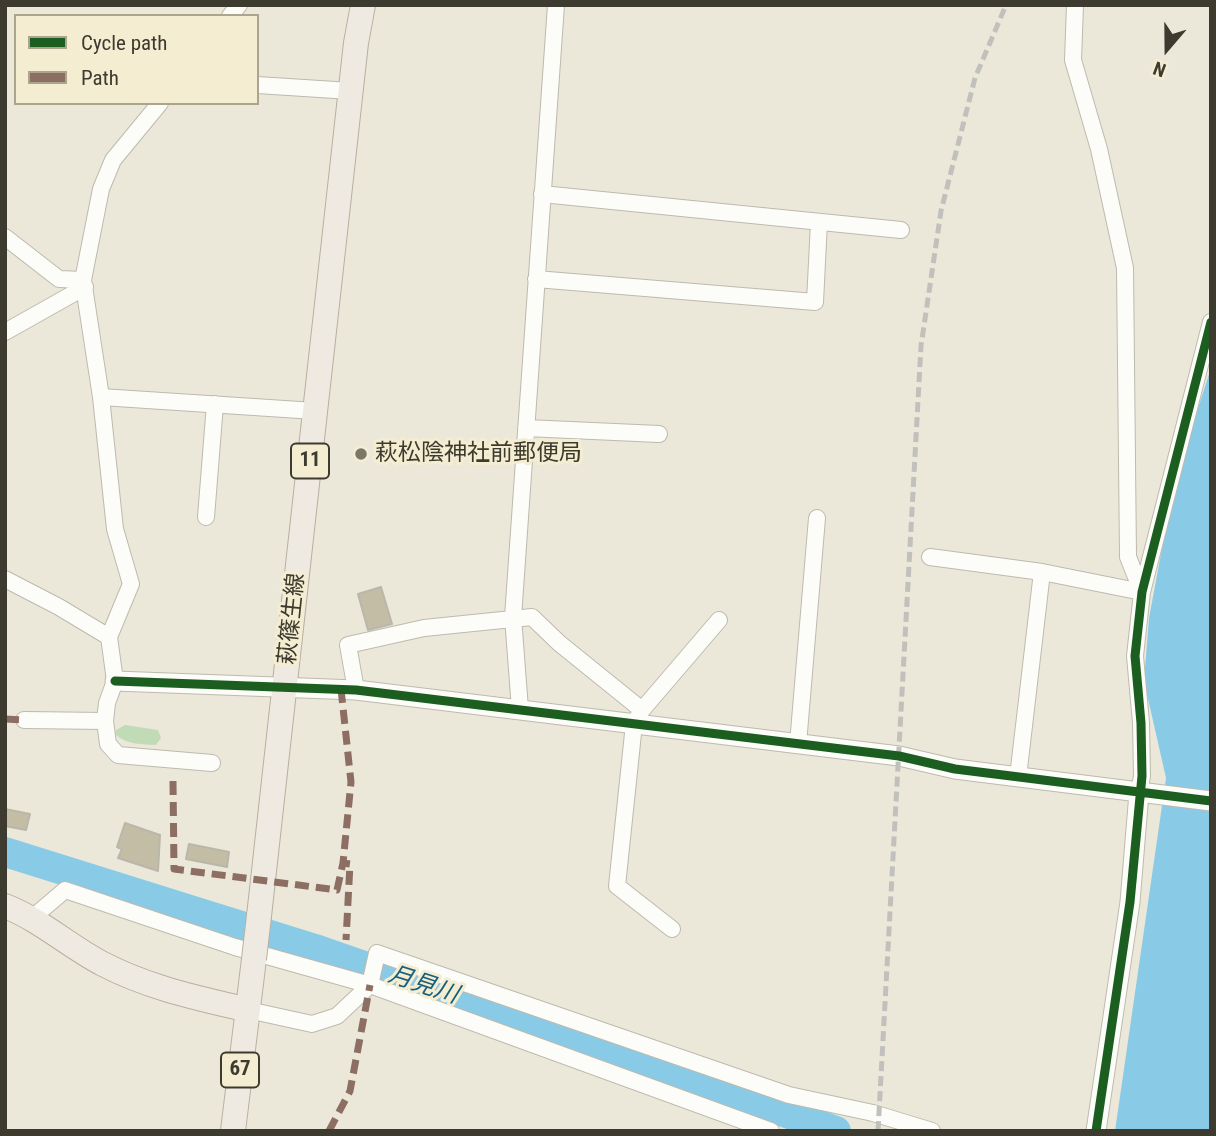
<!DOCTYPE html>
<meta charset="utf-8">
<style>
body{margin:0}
#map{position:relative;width:1216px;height:1136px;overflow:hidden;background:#ece8d9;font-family:"Roboto Condensed",sans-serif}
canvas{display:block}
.frame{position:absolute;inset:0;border:7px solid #3d3a2f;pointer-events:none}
.legend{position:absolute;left:14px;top:14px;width:245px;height:91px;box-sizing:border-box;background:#f4edd1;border:2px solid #aba590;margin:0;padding:9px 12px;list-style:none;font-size:21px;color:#3d3a2f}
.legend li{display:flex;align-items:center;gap:14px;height:35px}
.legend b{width:35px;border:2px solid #aba590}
.north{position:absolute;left:1132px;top:14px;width:70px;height:70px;-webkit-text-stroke:5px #f4edd1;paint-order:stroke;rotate:200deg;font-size:19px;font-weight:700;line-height:28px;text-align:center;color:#3d3a2f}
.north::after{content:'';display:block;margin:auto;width:24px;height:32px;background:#3d3a2f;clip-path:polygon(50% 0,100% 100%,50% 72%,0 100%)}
</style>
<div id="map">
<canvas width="1216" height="1136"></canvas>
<div class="frame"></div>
<ul class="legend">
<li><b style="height:9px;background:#1b5e20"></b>Cycle path</li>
<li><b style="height:9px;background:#8d6e63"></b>Path</li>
</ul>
<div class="north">N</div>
</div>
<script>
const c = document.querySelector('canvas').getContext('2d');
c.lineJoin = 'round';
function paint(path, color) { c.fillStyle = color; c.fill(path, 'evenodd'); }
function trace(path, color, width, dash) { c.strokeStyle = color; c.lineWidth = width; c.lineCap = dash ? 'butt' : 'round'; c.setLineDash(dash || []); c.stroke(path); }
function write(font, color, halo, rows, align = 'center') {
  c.font = font + ' "Roboto Condensed","Noto Sans JP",sans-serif'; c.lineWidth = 6; c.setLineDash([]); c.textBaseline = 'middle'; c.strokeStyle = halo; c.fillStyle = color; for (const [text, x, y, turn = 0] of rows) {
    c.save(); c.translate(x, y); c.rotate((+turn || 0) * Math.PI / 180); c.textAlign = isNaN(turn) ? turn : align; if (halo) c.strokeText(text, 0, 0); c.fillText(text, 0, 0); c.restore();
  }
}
paint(new Path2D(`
 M125,725l33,5 3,8 -5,7c-14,-1 -28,0 -40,-10v-5z`), '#c2dbb7');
paint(new Path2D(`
 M1211,368v763h-96l51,-353 -22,-97 5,-63 26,-139z`), '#89cbe6');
trace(new Path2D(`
 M5,852l310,97 112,39 115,36 294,107`), '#89cbe6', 30);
const building = new Path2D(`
 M381,587l11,37 -24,6 -10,-36z
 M5,809l25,5 -4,16 -21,-4z
 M125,823l35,12 -2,36 -40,-13 4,-9 -5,-2z
 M189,844l40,8 -2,15 -41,-8z`);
paint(building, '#c3bda5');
trace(building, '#b9b6aa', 2);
const minor = new Path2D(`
 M1075,5l-2,55 26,89 26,119 3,289 14,35
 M230,16l9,-11
 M257,85l94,6
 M542,194l359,36
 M5,237l54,42 24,1
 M536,279l279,23 4,-80
 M5,332l80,-45
 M101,397l214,14
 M526,428l133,6
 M206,517l9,-113
 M930,557l112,15 -24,205
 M1042,572l100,20
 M5,579l54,28 50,30 6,44 -8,22 -2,18 3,23 10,11 94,8
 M109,637l22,-53 -16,-55 -14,-132 -18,-117 18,-91 12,-29 47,-57
 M356,690l-8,-45 76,-17 108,-11 27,26 83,67 -8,14 -17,162 55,43
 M520,709l-7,-92 43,-612
 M642,710l77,-90
 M24,720l81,1
 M798,744l19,-226
 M1139,793l3,-17 -1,-53 -6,-67 7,-64 69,-270
 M31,919l34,-29 170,57 135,38 401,146
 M248,1010l64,14 25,-8 33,-31 7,-32 412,142 84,18 59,18`);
const tertiary = new Path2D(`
 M115,681l241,9 543,66 56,13 256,32
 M1096,1131l34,-229 9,-109`);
const primary = new Path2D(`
 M5,906c36,14 65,41 98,58 46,24 95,34 145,46
 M259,916l97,-873 7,-38
 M233,1131l21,-172`);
trace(minor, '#bdbaae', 18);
trace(tertiary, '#bdbaae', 21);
trace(primary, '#b7b09f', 26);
trace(minor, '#fcfcf9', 16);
trace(tertiary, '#fcfcf9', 19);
trace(primary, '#eeeae2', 24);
trace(new Path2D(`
 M878,1131l43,-785 20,-135 34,-133 31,-73`), '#c1c0bc', 5, [10, 5]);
const primaryBridge = new Path2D(`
 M254,959l5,-43`);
trace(primaryBridge, '#b7b09f', 26, []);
trace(primaryBridge, '#eeeae2', 24);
trace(new Path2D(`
 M341,689l10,93 -8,81
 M5,719l19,1
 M173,781l1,88 163,21 6,-27 7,1 -4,76
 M329,1131l21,-40 20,-106`), '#8d6e63', 7, [14, 7]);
trace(new Path2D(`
 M115,681l241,9 543,66 56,13 256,32
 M1096,1131l34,-229 12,-126 -1,-53 -6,-67 7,-64 69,-270`), '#1b5e20', 9);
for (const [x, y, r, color] of [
 [361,454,7,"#7a776a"]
]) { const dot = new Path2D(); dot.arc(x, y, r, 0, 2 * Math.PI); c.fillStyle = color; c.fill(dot); trace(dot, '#f4edd1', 2.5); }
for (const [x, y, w] of [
 [310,461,38],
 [240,1070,38]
]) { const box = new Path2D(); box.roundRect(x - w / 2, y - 17.5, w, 35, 5); c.fillStyle = '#f4edd1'; c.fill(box); trace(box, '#3d3a2f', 2); }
write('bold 21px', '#3d3a2f', null, [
 ["11",310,461],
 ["67",240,1070]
]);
write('23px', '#3d3a2f', '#f4edd1', [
 ["萩松陰神社前郵便局",375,454]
], 'left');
write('23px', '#3d3a2f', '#f4edd1', [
 ["萩篠生線",293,619,-84]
]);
write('italic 24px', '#155f7e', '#f4edd1', [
 ["月見川",423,986,18]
]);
</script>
